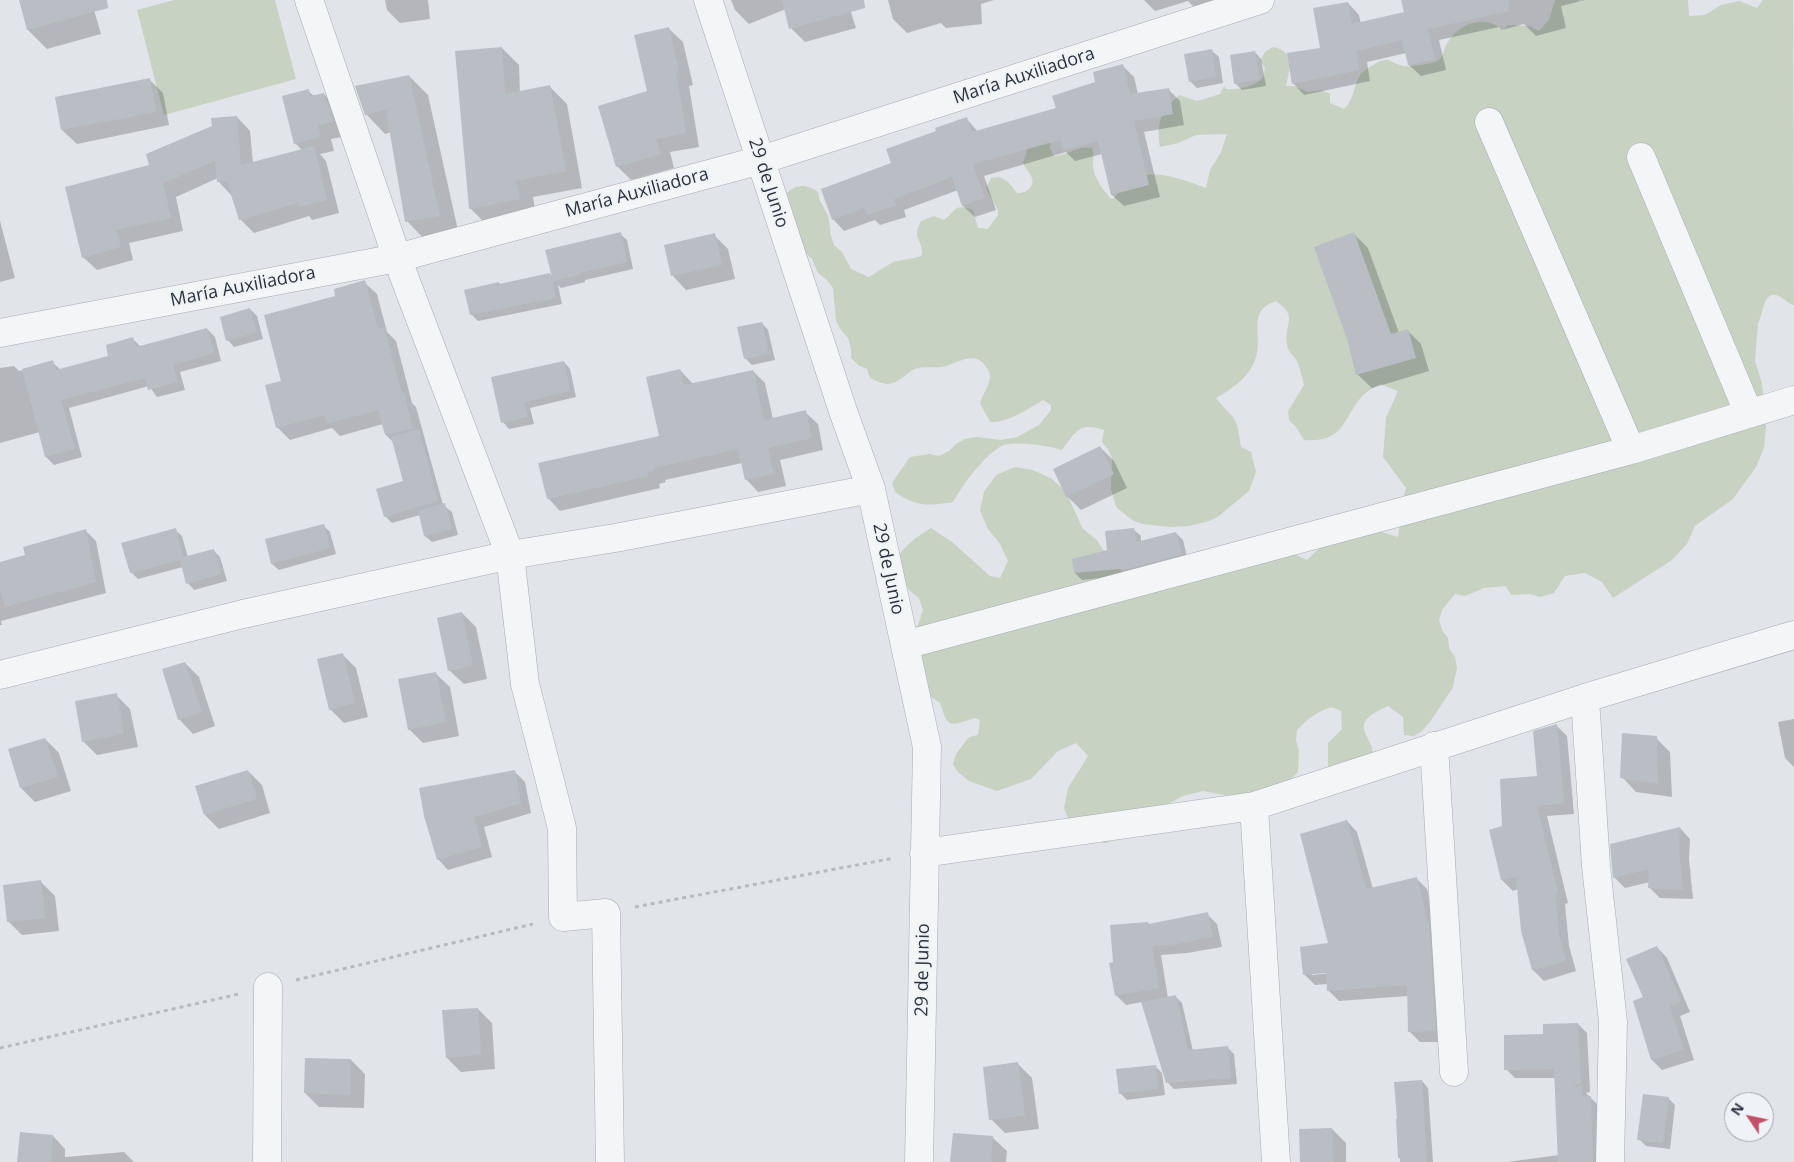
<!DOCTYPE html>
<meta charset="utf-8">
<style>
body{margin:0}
#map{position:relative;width:1794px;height:1162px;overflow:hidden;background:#e1e4e9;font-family:"Open Sans",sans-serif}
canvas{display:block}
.north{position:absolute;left:1724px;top:1092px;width:50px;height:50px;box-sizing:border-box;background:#f0f3f6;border:1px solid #a1a6ad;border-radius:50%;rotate:304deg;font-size:14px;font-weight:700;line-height:20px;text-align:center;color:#2b333f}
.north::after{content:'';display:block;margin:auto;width:18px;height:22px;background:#c45068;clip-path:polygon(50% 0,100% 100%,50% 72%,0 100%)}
</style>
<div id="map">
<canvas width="1794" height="1162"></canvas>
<div class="north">N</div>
</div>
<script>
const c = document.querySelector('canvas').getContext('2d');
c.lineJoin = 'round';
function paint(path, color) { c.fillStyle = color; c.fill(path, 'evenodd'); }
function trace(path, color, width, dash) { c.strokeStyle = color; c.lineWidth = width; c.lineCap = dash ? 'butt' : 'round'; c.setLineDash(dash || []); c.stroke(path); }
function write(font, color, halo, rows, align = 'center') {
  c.font = font + ' "Open Sans",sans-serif'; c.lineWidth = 4; c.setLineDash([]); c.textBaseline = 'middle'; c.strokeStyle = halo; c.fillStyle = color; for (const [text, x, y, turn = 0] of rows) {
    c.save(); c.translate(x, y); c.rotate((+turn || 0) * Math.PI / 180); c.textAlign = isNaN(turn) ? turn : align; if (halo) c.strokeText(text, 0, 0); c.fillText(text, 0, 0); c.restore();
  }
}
paint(new Path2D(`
 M174,0h101l21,79 -132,36 -27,-105z
 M1555,0h24l1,2 2,-2h106l1,16 16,-1 16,-10 18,-4 18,7 6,-8h30l1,305c-7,-2 -11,-8 -18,-10 -13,-3 -13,20 -18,28l-3,38 7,22 4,44 -2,21 -8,19 -23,32 -38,27 -8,18 -15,16 -59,38 -11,-16 -17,-9 -20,3 -11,17 -14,4 -10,-3 -19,1 -5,-9 -22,2 -19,8 -10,-2 -13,16 -3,10 3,10 6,8 1,10 6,9 2,11 -4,19 -23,35 -8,9 -8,5 -10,-1 -1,-18 -15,-11c-45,20 -13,27 -14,55l-39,13 -7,-7v-24l14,-14 -1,-18 -9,-4c-15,4 -24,12 -35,23l-1,10 3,11 -1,21 -17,18 -21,12 -57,-11 -20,5 -19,10 -39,30 -20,7 -19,-4 -15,-13 -7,-18 4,-20 20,-32 -12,-13 -18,8 -27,28 -34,12 -28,-10 -11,-9 -5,-8 3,-10 13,-17 9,-2 2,-15 -5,-2c-25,7 -26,13 -35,-15l-13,-9 -11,-63 7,-21 -4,-12 -9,-7 -6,-8 -5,-28c8,-11 20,-20 32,-27l21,14 38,34 10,2 8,-17 -8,-17 -12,-15 -8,-18 4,-19 12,-17 19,-8 18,3 19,9 14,13 17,37 14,11 10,16 14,14 16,11 95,-38 40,1 35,16 20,-19 35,-15 36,11 5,-38 3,-11 -23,-31 3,-39 12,-27 -18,-7c-6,3 -12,7 -17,11 -21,24 -18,48 -59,45l-8,-13 -7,-7 -1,-9 16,-26c-2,-8 -4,-17 -7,-24 -4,-6 -10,-10 -10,-17 -3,-21 12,-27 -11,-43 -30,10 -13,33 -20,56 -5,19 -24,32 -40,41 5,7 11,12 16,18 7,8 7,21 9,31l10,5 5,20 -7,19 -30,25 -10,5 -20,5 -19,1 -28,-3 -10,-4 -16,-13 -5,-18 1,-31 -4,-9 -6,-7 2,-12c-26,-9 -29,3 -42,20 -14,-4 -43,-9 -58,-5 -18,7 -42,41 -51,57 -24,4 -37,5 -58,-10l-3,-9 18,-26 19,-3 10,2 10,-5 7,-7 9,-5 11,-2 25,3 16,-3 22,-12 12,-15v-5l-8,-5c-15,9 -35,23 -53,22l-10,-19c2,-8 11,-19 10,-28 -1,-5 -5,-10 -8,-13 -12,-10 -28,3 -40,5 -8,1 -20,-1 -27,2 -9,4 -17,15 -27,15 -7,0 -13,-4 -18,-6l-3,-9 -9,-4 -7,-7v-10l-3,-10 -7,-8 -5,-9 -3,-33 -7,-9 -8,-6 -6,-14 -7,-7 -22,-55c11,-12 21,-15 35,-5l2,9 8,14 3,21 3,9 8,7 9,17 18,8 24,-15 26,-5 3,-2c1,-17 -11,-15 -1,-34l13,-5 10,4c12,-9 10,-17 29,-10l5,18 10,1 10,-14v-5c-5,-8 -8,-15 -12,-22l5,-10 9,-1 8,5 9,11c8,1 18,-6 15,-15 -2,-5 -7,-10 -9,-15l5,-15 23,-10 -1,10 4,8c17,-1 22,-11 38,-8 3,10 0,12 1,19 1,11 11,24 18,32l3,-1c4,-5 8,-11 13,-15 20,-18 58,-3 79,5l4,-18 11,-18 6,-18 -31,1 -18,8 -18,4c-4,-26 1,-34 19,-52l18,6 23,-7 4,-8 2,3c15,1 26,-2 37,-11l2,-10 -5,-7 5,-9 8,-5c23,5 17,21 13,39h8l14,6 13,-2 9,4v9l14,6c10,-9 9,-22 16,-34 3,-4 11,-9 15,-11 13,-9 17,0 29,2 6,1 29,-2 33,-5 7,-4 6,-10 9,-16 12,-21 37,-32 57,-15l5,-5 22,1 9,5 10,-11z`), '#c7d2c3');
paint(new Path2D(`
 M20,0h71l10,34 -54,15 -19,-19z
 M385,0h43l2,19 -30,4 -13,-13z
 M731,0h116l9,28 -51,14 -14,-14 -5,-19 -37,15 -14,-14z
 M888,0h106l-13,4 1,20 -36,4 -5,-5 -34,10 -14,-14z
 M1144,0h86l-31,12 -11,-11 -33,10z
 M1430,0h155l-24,6 5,22 -30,8 -12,-12 -22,6 -3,-3 -60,13 7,30 -25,6 -12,-11 -3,-12 -39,9 3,19 -66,14 -11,-12 28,-34 27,-46 11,12 2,9 44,-11z
 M668,28l15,14 10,43 -4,1 10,61 -29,5 4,16 -43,12 -14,-14 31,-74z
 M502,48l17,17 1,28 30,-6 17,17 15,84 -49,9 3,19 -49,9 -17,-17z
 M1212,51l7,6 4,26 -26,5 -7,-7z
 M1255,52l6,7 5,27 -24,4 -7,-7z
 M1122,65l12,12 4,17 31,-4 11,11 4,24 -40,7 16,65 -36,9 -12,-11 -10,-41 -27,7 -9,-9 -82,24 12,34 -21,7 -12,-11 -5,-16 -54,20 2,7 -26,8 -5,-5 -31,11 -11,-12 60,-55 44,-32 29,-14 12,14 79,-23z
 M409,76l19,19 31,140 -33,6 -19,-20 -16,-89 -6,2 -19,-20z
 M149,79l14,14 6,32 -92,19 -15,-14z
 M308,91l6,5 10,-2 14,14 9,28 -16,3 3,12 -14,3 6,7 13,52 -27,7 -3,-4 -55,17 -14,-14 -9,-24 -13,-14v-3l-42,19 7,34 -54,12 4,17 -36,10 -14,-13 67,-91 87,-49 13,14 3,32 49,-13 -7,-7z
 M0,221l15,57 -15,4z
 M620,234l7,6 6,29 -48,11v2l-24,6 -3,-3 4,19 -84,17 -7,-7 28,-31 2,2 49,-11 3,3z
 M1354,234l14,14 31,85 8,-3 14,14 8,27 -57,17 -15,-14z
 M714,235l14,14 7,30 -49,11 -14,-15z
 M364,282l13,12 10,38 9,9 16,62 4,4 27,98 9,7 6,23 -26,7 -7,-6 -5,-21 -28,8 -7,-7 20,-34 -11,-39 -8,-8 -3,-11 -43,12 -8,-8 -42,12 -13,-13 5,-46 55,-84z
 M250,309l7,7 6,23 -29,8 -6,-7z
 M762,323l6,7 7,30 -23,5 -7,-7z
 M207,329l8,8 6,24 -41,11 5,18 -28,7 -8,-11 -80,22 13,49 -28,8 -8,-8 -6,-25 -40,11v-75l14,-2 5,5 33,-9 9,8 49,-13 23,-18 8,8z
 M564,362l6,7 6,28 -46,11 4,16 -25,5 -6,-7z
 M680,370l13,14 60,-13 12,12 8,36 32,-7 13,12 5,26 -43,10 6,26 -28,6 -12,-13 -4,-16 -77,17 1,2 -7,2 1,4 -100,23 -12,-13 112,-61z
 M1100,447l14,14 13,27 -46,22 -14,-14z
 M323,525l7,7 6,22 -57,16 -7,-6z
 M85,530l11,11 10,52 -105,28 1,4h-2v-62l27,-7z
 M175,530l7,6 6,22 26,-7 6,6 7,24 -33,9 -6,-7 -5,-16 -45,12 -7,-7z
 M1134,530l7,6v6l35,-9 7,7 5,21 -50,13 -56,6 -7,-7 33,-22z
 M462,613l14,14 11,52 -23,5 -15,-14z
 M342,654l14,14 12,49 -24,6 -14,-14z
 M185,663l14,14 16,49 -22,8 -14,-15z
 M435,673l15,14 9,49 -36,7 -14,-14z
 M116,695l14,14 8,38 -41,8 -14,-14z
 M1794,719v48l-9,-9 -7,-36z
 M1556,725l11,11 7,78 -27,2 21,87 -3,1 4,42 7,25 -32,10 -11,-11 -15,-81 -5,2 -11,-11 -12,-49 13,-4 35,-50z
 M1656,738l14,14 2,45 -36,-5 -14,-15z
 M45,739l14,14 12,38 -36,11 -14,-14z
 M248,771l14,14 8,28 -51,16 -14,-14z
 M514,771l11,11 6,31 -47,14 8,30 -44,13 -10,-11 -12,-43z
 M1347,821l10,11 16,57 43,-11 11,11 10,44 9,109h-26l-11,-11 -1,-35 -69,5 -11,-11v-6l-13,1 -11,-11 25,-30zM1332,971v2l-20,2v-2z
 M1680,828l10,11 -1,20 4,40 -33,-1 -11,-11 1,-5 -25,6 -11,-11 -2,-32z
 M41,882l14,14 4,35 -37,4 -14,-14z
 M1207,914l10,10 5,23 -35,6 -26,2 7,43 8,-1 6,6 11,48 35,-3 6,6 3,30 -63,5 -7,-7 -25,-80 -16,3 -10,-10 -2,-32 36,-37z
 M1657,947l10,11 23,54 -10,4 14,44 -32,10 -10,-10 -7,-63z
 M478,1009l14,14 3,46 -34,3 -14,-14z
 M1578,1024l9,9 3,59 -4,1 14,14 2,55h-95l52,-7 -3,-77h-41l-9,-9 39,-33z
 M351,1060l14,14 -1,34 -45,-1 -14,-14z
 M1018,1064l14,14 7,51 -34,4 -14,-14z
 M1155,1066l7,7 3,22 -38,5 -7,-7z
 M1422,1081l6,7 5,74h-30l-4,-4z
 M1668,1098l7,7 -5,44 -24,-3 -7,-7z
 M1332,1129l14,14v19h-45z
 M53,1136l12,13v8l59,-5 10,10h-117z
 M992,1137l15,14 -1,11h-55z`), '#0003');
paint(new Path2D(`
 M19,0h88l1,8 -81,22z
 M782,0h82l1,8 -76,21z
 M1401,0h107l1,11 -81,18 7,30 -27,6 -6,-25 -46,11 3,19 -67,14 -5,-31 33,-5 -7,-40 35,-6 4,22 52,-12z
 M669,27l10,44 -3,1 10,61 -30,6 5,15 -45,13 -18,-61 49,-15 -13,-56z
 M502,47l3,47 45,-9 16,86 -50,10 4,18 -51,10 -14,-158z
 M1212,49l4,28 -27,5 -5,-28z
 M1255,51l5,28 -26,5 -4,-29z
 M1123,64l7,30 39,-6 4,26 -39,7 15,64 -38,10 -13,-54 -35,9 -3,-10 -87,24 12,34 -23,8 -10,-29 -58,22 2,6 -29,10 -2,-7 -33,12 -11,-31 70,-26 -5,-14 50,-18 -1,-3 32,-11 5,15 84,-24 -4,-12 43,-14 -2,-10z
 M409,75l31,141 -35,6 -19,-112 -21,5 -10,-29z
 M150,78l6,34 -95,18 -6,-33z
 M309,89l1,7 14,-3 10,29 -16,3 3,12 -27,7 -12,-48z
 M237,116l4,49 73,-19 13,54 -29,7 -1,-4 -58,17 -12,-39 -10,1 -2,-21 -52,22 8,35 -55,12 5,17 -39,11 -17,-71 84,-22 -3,-11 66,-28 -1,-8z
 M621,232l6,30 -48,11v2l-26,6 -8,-31z
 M1354,232l37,102 17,-5 8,29 -60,17 -9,-36 -33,-92z
 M715,233l7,32 -51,11 -7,-31z
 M550,273l6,25 -86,17 -6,-25 35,-8v2z
 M365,280l13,49 6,-2 18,67 2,-1 9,35 -28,7 -7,-25 -51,14 -3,-9 -48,13 -11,-43 16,-4 -17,-66 71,-19 -1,-7z
 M250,308l7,24 -31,9 -6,-24z
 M762,322l7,32 -25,5 -7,-32z
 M207,328l7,25 -41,12 5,17 -30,8 -3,-12 -84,22 14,49 -30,8 -23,-88 31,-9 3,10 52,-14 -2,-11 27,-8 3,10z
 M564,361l6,30 -46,11 4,15 -27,6 -10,-46z
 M680,369l4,16 69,-15 11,50 42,-10 6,28 -44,10 6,26 -29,6 -7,-31 -84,19v2l-7,2 1,4 -101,23 -9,-36 121,-27 -13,-59z
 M419,429l19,72 -54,16 -8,-28 27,-8 -12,-44z
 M1100,446l14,28 -48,23 -13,-28z
 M445,503l7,26 -28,7 -6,-25z
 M324,524l6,24 -59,16 -6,-25z
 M176,528l7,29 31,-8 7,25 -35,10 -6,-24 -50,13 -9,-30z
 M1134,528l2,14 40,-10 6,22 -51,14 -57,5 -2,-14 35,-9 -2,-19z
 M86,529l10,53 -91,25 -5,-18v-27l25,-7 -2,-8z
 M462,612l11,54 -25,5 -11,-53z
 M343,653l12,50 -26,7 -12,-51z
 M185,662l17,50 -24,8 -16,-51z
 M436,672l10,50 -38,8 -10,-51z
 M117,693l7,41 -42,8 -7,-41z
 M1557,724l7,79 -27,3 21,87h-3l4,41 7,27 -34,9 -11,-39 -5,-54 -15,3 -12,-50 13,-4 -2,-47 37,-3 -4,-45z
 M1622,733l35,3 1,48 -38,-6z
 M45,738l13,39 -38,11 -12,-39z
 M248,770l9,29 -53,16 -9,-29z
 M515,770l6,33 -47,14 8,30 -45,13 -13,-44 -5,-28z
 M1347,820l19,69 51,-12 11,47 1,-1 7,108 -28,1 -1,-47 -80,6 -1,-18 -23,2 -3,-28 28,-4 -28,-109z
 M1680,827l-1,21 4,42 -35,-2 1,-19 -36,9 -3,-34z
 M41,880l4,38 -38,4 -4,-37z
 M1208,912l5,25 -36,7 -25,2 7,42 -44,8 -6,-33 4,-1 -3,-37 38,-3 1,2z
 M1657,946l24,55 -11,5 14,44 -33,10 -18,-59 10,-4 -17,-38z
 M1176,995l12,55 40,-4 3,32 -65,5 -25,-81z
 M478,1008l3,47 -35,3 -4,-48z
 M1578,1023l3,60 -9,3 10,1v10l9,-1 2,66h-35l-4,-93 -50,1v-35l39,-1v-10z
 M305,1058l46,1 -1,36 -46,-2z
 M1018,1062l7,53 -36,5 -6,-53z
 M1156,1065l2,24 -39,5 -3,-25z
 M1422,1080l5,82h-27v-4h-2l-2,-39h1l-3,-37z
 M1643,1094l26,3 -6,46 -26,-3z
 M1332,1128l1,34h-33l-1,-33z
 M20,1132l33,3 -2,27h-34z
 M953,1133l40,3 -2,26h-41z`), '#b9bec5');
const minor = new Path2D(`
 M309,0l88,258 113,297 15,129 37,144 1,89 43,-4 4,249
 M708,0l135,411 28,78 56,258 -8,415
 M1489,122l142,328
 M1641,157l108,257
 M0,333l397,-75 364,-98 499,-160
 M905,645l726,-195 163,-50
 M0,675l243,-61 267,-59 105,-17 256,-49
 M1585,698l11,168 17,156 -3,140
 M1434,746l20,326
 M1254,806l22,356
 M924,853l330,-47 331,-108 209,-63
 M267,1162l1,-175`);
trace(minor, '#a7abb3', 29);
trace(new Path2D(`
 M635,907l259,-49
 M296,980l237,-56
 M0,1048l239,-54`), '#b7bbc0', 3, [4, 4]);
trace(minor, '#f3f5f7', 28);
write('18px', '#2b333f', '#f0f3f6', [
 ["María Auxiliadora",1024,76,-18],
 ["29 de Junio",768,183,72],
 ["María Auxiliadora",637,193,-15],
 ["María Auxiliadora",243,287,-11],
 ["29 de Junio",888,569,78],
 ["29 de Junio",923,970,-89]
]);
</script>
